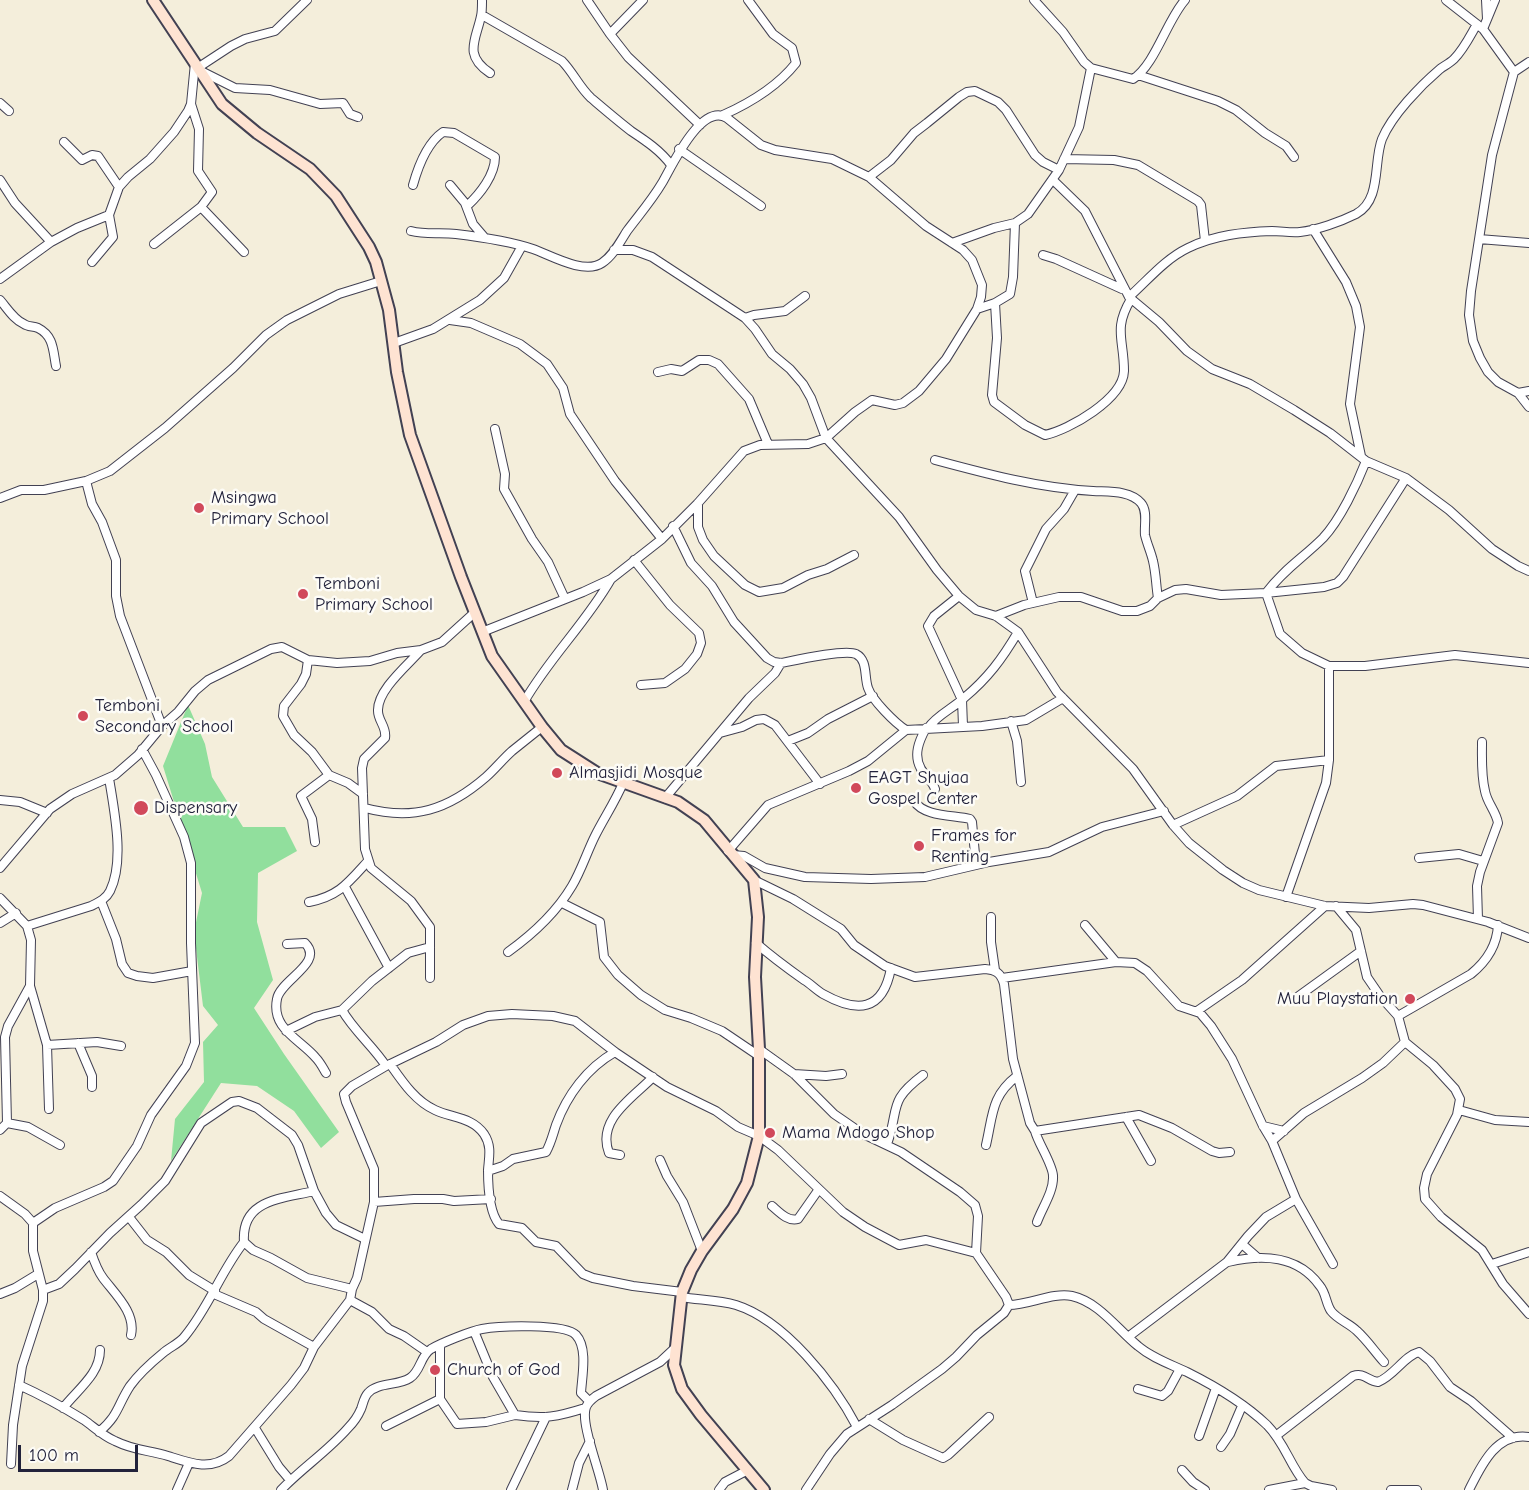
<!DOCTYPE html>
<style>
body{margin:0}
#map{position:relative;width:1529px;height:1490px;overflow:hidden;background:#f4eedb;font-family:"Comic Neue",sans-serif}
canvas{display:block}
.scale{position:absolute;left:18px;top:1445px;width:120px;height:27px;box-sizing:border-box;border:3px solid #22223b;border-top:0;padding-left:8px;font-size:18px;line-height:21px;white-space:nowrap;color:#22223b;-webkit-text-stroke:4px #fdfcf7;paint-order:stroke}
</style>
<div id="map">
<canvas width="1529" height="1490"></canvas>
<div class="scale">100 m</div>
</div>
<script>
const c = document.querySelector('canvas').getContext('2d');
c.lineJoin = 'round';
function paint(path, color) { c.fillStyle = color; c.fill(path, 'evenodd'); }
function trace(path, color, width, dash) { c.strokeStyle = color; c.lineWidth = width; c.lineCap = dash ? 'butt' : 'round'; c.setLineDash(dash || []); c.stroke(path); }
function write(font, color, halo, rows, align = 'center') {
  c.font = font + ' "Comic Neue",sans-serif'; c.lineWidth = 5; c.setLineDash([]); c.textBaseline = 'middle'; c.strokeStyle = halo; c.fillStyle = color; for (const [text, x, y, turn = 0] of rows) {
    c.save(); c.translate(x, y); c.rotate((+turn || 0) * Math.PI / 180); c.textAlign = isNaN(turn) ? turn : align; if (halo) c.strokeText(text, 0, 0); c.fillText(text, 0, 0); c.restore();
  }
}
paint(new Path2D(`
 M188,705l17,39 7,33 31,50h42l12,24 -39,22 -1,49 16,58 -19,28 30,46 55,78 -18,16 -27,-37 -37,-25 -36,-3 -50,78 4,-42 29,-37 -1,-40 15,-17 -15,-19 -9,-74 8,-39 -39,-127z`), '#91df9d');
const street = new Path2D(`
 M587,0l23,34 18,23 72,68
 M1034,0l29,32 21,30 7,6 42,11c22,-14 34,-59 52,-79
 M1446,0l37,29 31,43 -22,83 -21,136 -2,24 4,26 7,17 8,14 10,10 20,11 11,-2
 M1486,0l1,19
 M482,1c0,5 0,11 -1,15 -5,24 -18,39 9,57
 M482,15l80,46c11,11 17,26 29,37 13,11 27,23 40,33 15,10 30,20 40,34
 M1483,29l12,-29
 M610,34l33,-34
 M199,67l32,-21 14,-7 30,-8 32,-31
 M201,71l34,17 35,2 50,14 23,-1 7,11 8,3
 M1514,72l15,-10
 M1138,75l80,26 18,9 29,23 21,13 8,11
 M0,103l9,8
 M723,115c27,-12 54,-28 73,-52l-4,-15 -19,-14 -25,-34
 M64,142l18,18 10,-5 6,1 21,31
 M679,149l82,57
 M1064,159l50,1 24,5 60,36 3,4 4,36
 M869,177l22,-17 23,-27 13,-10 32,-26 8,-5 8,-1 23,11 8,8 29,45 8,7 16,8
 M0,180l15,23 36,39
 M1053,180l32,31 44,86 30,25 28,29 25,18 38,15 44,26 36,23 36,28 40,17 43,32 43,39 26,17 11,5
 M413,185c5,-18 14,-42 30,-53l11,1 41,24c0,18 -15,37 -28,49
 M450,185l15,18 8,21 12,14
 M201,207l43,45
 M1313,229l33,53 10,24 4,21 -10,77 11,52
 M411,231c15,4 30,1 45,3 25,3 53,7 77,15 17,6 51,26 69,14 11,-7 18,-21 25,-32 12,-16 25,-31 35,-48 10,-17 39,-81 65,-65l34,27 14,5 57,9 37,18 57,49 37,24 9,10 10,25 -1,12 -4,12 -31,50 -27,32 -16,12 -8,2 -23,-5 -17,12 -29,26 -18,6 -48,1 -16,6 -46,52 -36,36 -51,40 -28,13 -101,40
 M1479,239l50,4
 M952,243l42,-15 21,-5 13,-9 31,-44 20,-43 12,-59
 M154,244l47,-37 11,-15 -14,-21 1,-42 -8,-25
 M614,250h19l19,7 93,61 10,11 17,25 18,15 13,15 8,14 15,40 73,79 38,53 22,26 17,14 20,6 22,16 39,60 76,77 40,56 16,18 34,27 20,13 16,7 66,16 44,2 44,-4 10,1 65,17 41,16
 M1043,255l13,4 66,30
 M92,262l21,-25 -4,-22 10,-28 9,-10 22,-18 24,-27 14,-21 3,-7 4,-41
 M0,279l51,-37 26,-14 32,-13
 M1129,297c19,-17 36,-38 59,-49 26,-13 56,-16 84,-17 9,0 19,2 28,1 17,-2 40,-10 56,-18 26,-14 17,-52 26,-75 10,-24 38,-53 58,-70 4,-3 10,-6 14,-10 10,-10 16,-23 23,-35
 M0,300c7,8 14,20 24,24 4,3 9,2 14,4 16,8 15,23 18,38
 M995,303l2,35 -5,57 2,7 31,23 20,10c24,-5 78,-36 79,-64 0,-32 -11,-42 7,-72
 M977,309l18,-6 15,-9 3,-17 2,-54
 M745,318l9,-3 31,-4 20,-15
 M450,320l21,3 49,21 27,20 16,24 7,26 45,67 47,58
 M394,343l39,-14 47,-29 24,-22 18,-32
 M658,372l13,-3 11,2 17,-11h10l9,4 31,35 19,45
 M1518,393l11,14
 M495,429l10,45 -1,15 28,50 16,23 17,37
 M935,460c52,14 104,28 158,31 15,1 37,-1 48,12 7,8 3,22 4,32 2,9 6,17 8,26 3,12 3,25 5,37
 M1366,461c-9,23 -26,59 -43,77 -20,20 -39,31 -57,55l14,41 22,19 27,13h36l90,-11 74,8
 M86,481l6,23 10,18 14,38v36l4,20 42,110
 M0,498l21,-8h23l42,-9 24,-10 55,-43 68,-60 33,-33 21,-15 52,-26 42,-13
 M698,503v24l5,13 11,16 31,29 14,7 24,-4 25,-13 19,-6 27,-14
 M673,526l18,37 21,23 22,36 33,36 7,4 7,1c15,-3 64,-14 75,-9 12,6 8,23 12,34 4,12 27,35 38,42l76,-4 44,-6 37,-22
 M634,560l36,45 29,28 2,10 -4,11 -12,15 -20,14 -24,2
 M959,596l-25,20 -6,10 34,74 1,26
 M1033,603l-8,-32 21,-42 18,-20 11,-19
 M996,616l28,-11 35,-8h22l41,14h15l13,-5 8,-8 17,-8 11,-1 35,6 45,-2 58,-6 13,-4 6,-6 63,-99
 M421,650c-13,15 -44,40 -43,61 0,10 9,16 7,27l-21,21 -2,9 3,81 6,19 40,33 19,26v51
 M308,660l-2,14 -5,10 -17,22 -1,10 11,19 18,17 17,23 19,8 15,11
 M524,702c25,-44 62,-79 87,-123
 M1011,721l6,20 4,41
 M926,728c-7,13 -13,27 -5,41 5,8 11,11 14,20
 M928,728c9,-13 24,-19 36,-30 24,-20 38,-39 54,-66
 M720,733l22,-6 14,-7 8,-1 11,6 45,59
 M788,741l20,-8 20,-14 45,-23
 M665,798l84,-100 26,-25 6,-10
 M0,800l20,2 27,11
 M914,801c10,16 40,14 56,18l2,3 4,43
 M365,808c48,13 83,2 121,-31 9,-8 17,-18 26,-26 10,-8 20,-16 30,-24
 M1173,825l64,-29 39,-30 53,-6
 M315,842l-3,-23 -11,-23 28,-21
 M728,851l40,-46 81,-34 19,-10 38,-31
 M733,855l11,1 21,12 40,9 66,2 54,-2 64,-15 60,-10 53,-25 62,-16
 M1419,858l40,-4 24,7
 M0,868l50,-59 22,-15 43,-19 23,-20 24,-29 16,-14 17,-21 13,-11 63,-31 11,-2 26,13 29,3 33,-2 27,-8 24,-3 21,-8 32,-29
 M754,880l39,19 48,30 13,16 31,21 30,11 70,-8c11,1 16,4 19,15l9,75 17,64 5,8 104,-16 33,13 40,23 7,2 11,-1
 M345,887l44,81
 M1286,897l40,-114 3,-23v-94
 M0,898l27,28 4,14 -1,46 -22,40 -3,11 2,86 -7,7
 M101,901l15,38 6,25 6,9 9,3 16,2 39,-7
 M309,902c30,-6 39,-19 59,-41
 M562,903l38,19 4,35 14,18 23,20 24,15 26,8 31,13 37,25
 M1336,906l20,24 11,47 13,19 18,20 7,26 28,23 22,24 5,10 -3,16 -30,59 -3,14 1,11 16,18 41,33 21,34 26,30
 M991,917v25l4,28
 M1478,919l-1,-33 3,-14 18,-49c-2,-12 -11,-20 -13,-32 -4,-16 -3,-33 -3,-49
 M0,923l16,-10
 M1085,925l31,37
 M27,926l64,-20c8,-4 15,-7 19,-15 15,-30 4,-81 -1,-113
 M756,943c16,14 31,25 48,37 7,4 12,10 19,14 34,19 60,18 68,-26
 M287,944l18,-1c20,20 -25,37 -28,56 -6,30 23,40 39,59 4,4 7,10 10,15
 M508,952c25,-18 48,-39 64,-66 9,-15 15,-34 23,-50 9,-18 20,-34 28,-53
 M1002,978l114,-16 19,1 12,8 32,35 21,7 11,13 21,33 31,67 9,15 24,58 37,65
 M30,986l17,59 2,64
 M1296,998l65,-47
 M342,1010c12,21 31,36 44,56
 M1197,1011l45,-31 83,-74
 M1398,1016l73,-42c16,-13 26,-28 27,-49
 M286,1031l29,-14 27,-7 30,-29 36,-28 22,-6
 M78,1043l14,33v11
 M47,1045l50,-3 24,4
 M759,1049l35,25 40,40 29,20 38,18 59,40 15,13 3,11 -2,37 30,44 3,8 -5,8 -27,22 -21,22 -14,12 -50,36 -45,29 -17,20 -24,36
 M390,1064c12,17 25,37 45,46 17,8 37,7 49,24 8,12 5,23 4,36 0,15 1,42 11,54l23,4 14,14 20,4 27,28 10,4 40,8 49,6
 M794,1074l32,2 16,-2
 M1459,1110l36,10 34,2
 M1126,1117l25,44
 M7,1123l21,4 32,18
 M1263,1126l21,5
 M1035,1131c3,12 18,34 18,45 1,15 -11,32 -16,46
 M1272,1141l32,-28 58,-35 21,-15 22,-21
 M887,1144c13,-36 0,-42 36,-69
 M986,1145c7,-30 5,-49 31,-69
 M620,1155l-11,-2c-13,-34 25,-56 44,-76
 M660,1160l7,16 16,26 19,49
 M488,1171l15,-5 10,-7 33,-7c5,-9 7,-18 10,-27 11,-30 31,-57 59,-73
 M0,1196l25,18 8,9v28l10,39v11l-21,65 -9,59 -2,39
 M374,1202l40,-3h29l11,2 37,-2
 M772,1206c7,6 16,16 26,13l21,-30
 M129,1217l18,23 19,12 23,23 26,16
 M33,1223l22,-15 49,-21 9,-6 24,-35 14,-31 35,-49 9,-23 -4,-100v-80l-7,-26 -28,-62 -14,-26
 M244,1242l9,8 18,8 36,20 45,11
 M1242,1244l16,14
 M91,1252c3,9 6,18 12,26 12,16 33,35 28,57
 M1228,1262c35,-8 70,-7 92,24 6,7 6,18 11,25 7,9 18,12 26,20 10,9 18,21 27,31
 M1492,1264l37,-12
 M43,1290l16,-6 16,-15 35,-36 31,-28 24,-24 36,-58 31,-21 7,-1 18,7 35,27 6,10 16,46 12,22 10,12 29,14
 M0,1294l15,-6 23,-14
 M214,1294l42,18 8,7 50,28
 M681,1297c18,3 37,3 55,8 48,15 98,78 121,122
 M350,1300l22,12 17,17 15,7 23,16
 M1009,1305c20,0 44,-13 63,-9 27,6 46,34 66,50 14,12 32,18 49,26 28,14 57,31 80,53 18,18 23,41 38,58l6,3 21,4
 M474,1331l19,46 22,38c30,4 42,2 70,-7
 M1128,1337l99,-75 21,-26 18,-19 30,-18
 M19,1385c22,10 44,22 65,35 10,7 19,16 31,21 20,10 34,9 53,15 22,7 42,15 61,0l62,-71 13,-17 10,-21 36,-47 2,-11 5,-11 17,-76v-33l-28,-67 -2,-8 8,-8 34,-20 50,-24 27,-17 25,-9 24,-2 41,2 22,5 40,31 52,35 49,24 22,16 21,9 19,14 65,62 22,15 34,18 27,-5 50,13
 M1138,1389l24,7 6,-5 12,-22
 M440,1399l17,25 29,-2 29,-7
 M63,1408c15,-19 37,-34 37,-58
 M869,1419l34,21 40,18 5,-3 41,-38
 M386,1426l54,-27v-54
 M255,1428l24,39 11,13
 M99,1432c20,-17 18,-26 31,-46 8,-11 22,-24 33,-33 7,-6 17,-10 22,-17 24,-29 36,-65 59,-94 -3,-43 38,-43 70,-51
 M1277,1435l76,-59c11,-4 15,5 25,6 16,-6 26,-26 41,-30l11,9 20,26 21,14 42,37
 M1199,1436l17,-48
 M1221,1447l9,-13 12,-28
 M1182,1470l11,12 12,8
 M177,1490l12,-27
 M281,1490c21,-22 47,-39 67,-62 5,-5 10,-12 13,-19 2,-5 3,-12 7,-16 10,-11 30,-7 42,-15 11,-7 10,-22 21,-29 10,-6 40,-18 51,-20 16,-3 83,-6 94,6 12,13 6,41 5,58l8,8
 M511,1490l35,-73
 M572,1490l7,-27 11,-22
 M603,1490c-3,-19 -23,-67 -17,-83 2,-5 6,-8 10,-11l64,-34 15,-14
 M719,1490l6,-8 23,-12
 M1269,1490l36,-7
 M1391,1490h26
 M1469,1490c12,-24 27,-58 60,-53`);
const secondary = new Path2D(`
 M153,0l69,104 35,29 53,36 26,27 33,51 7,15 13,48 8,62 13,63 51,142 31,79 50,71 19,23 36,23 81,29 26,18 50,60 4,37 -3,60 4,72v87l-12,47 -14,26 -31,42 -11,19 -9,22 -8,73 8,24 19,26 63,75`);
trace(street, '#424153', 10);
trace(secondary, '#424153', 14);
trace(street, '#fff', 8);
trace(secondary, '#fee3d2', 10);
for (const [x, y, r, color] of [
 [199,508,6,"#d1495b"],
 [303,594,6,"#d1495b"],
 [83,716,6,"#d1495b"],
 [557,773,6,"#d1495b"],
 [856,788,6,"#d1495b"],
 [141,808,8,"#d1495b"],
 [919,846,6,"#d1495b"],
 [1410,999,6,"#d1495b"],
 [770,1133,6,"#d1495b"],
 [435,1370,6,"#d1495b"]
]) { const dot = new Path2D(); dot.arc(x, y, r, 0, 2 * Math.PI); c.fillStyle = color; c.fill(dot); trace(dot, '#fdfcf7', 2); }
write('18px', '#22223b', '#fdfcf7', [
 ["Msingwa",211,498],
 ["Primary School",211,519],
 ["Temboni",315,584],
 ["Primary School",315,605],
 ["Temboni",95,706],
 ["Secondary School",95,727],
 ["Almasjidi Mosque",569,773],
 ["EAGT Shujaa",868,778],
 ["Gospel Center",868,799],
 ["Dispensary",154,808],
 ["Frames for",931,836],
 ["Renting",931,857],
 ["Muu Playstation",1398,999,"right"],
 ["Mama Mdogo Shop",782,1133],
 ["Church of God",447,1370]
], 'left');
</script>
